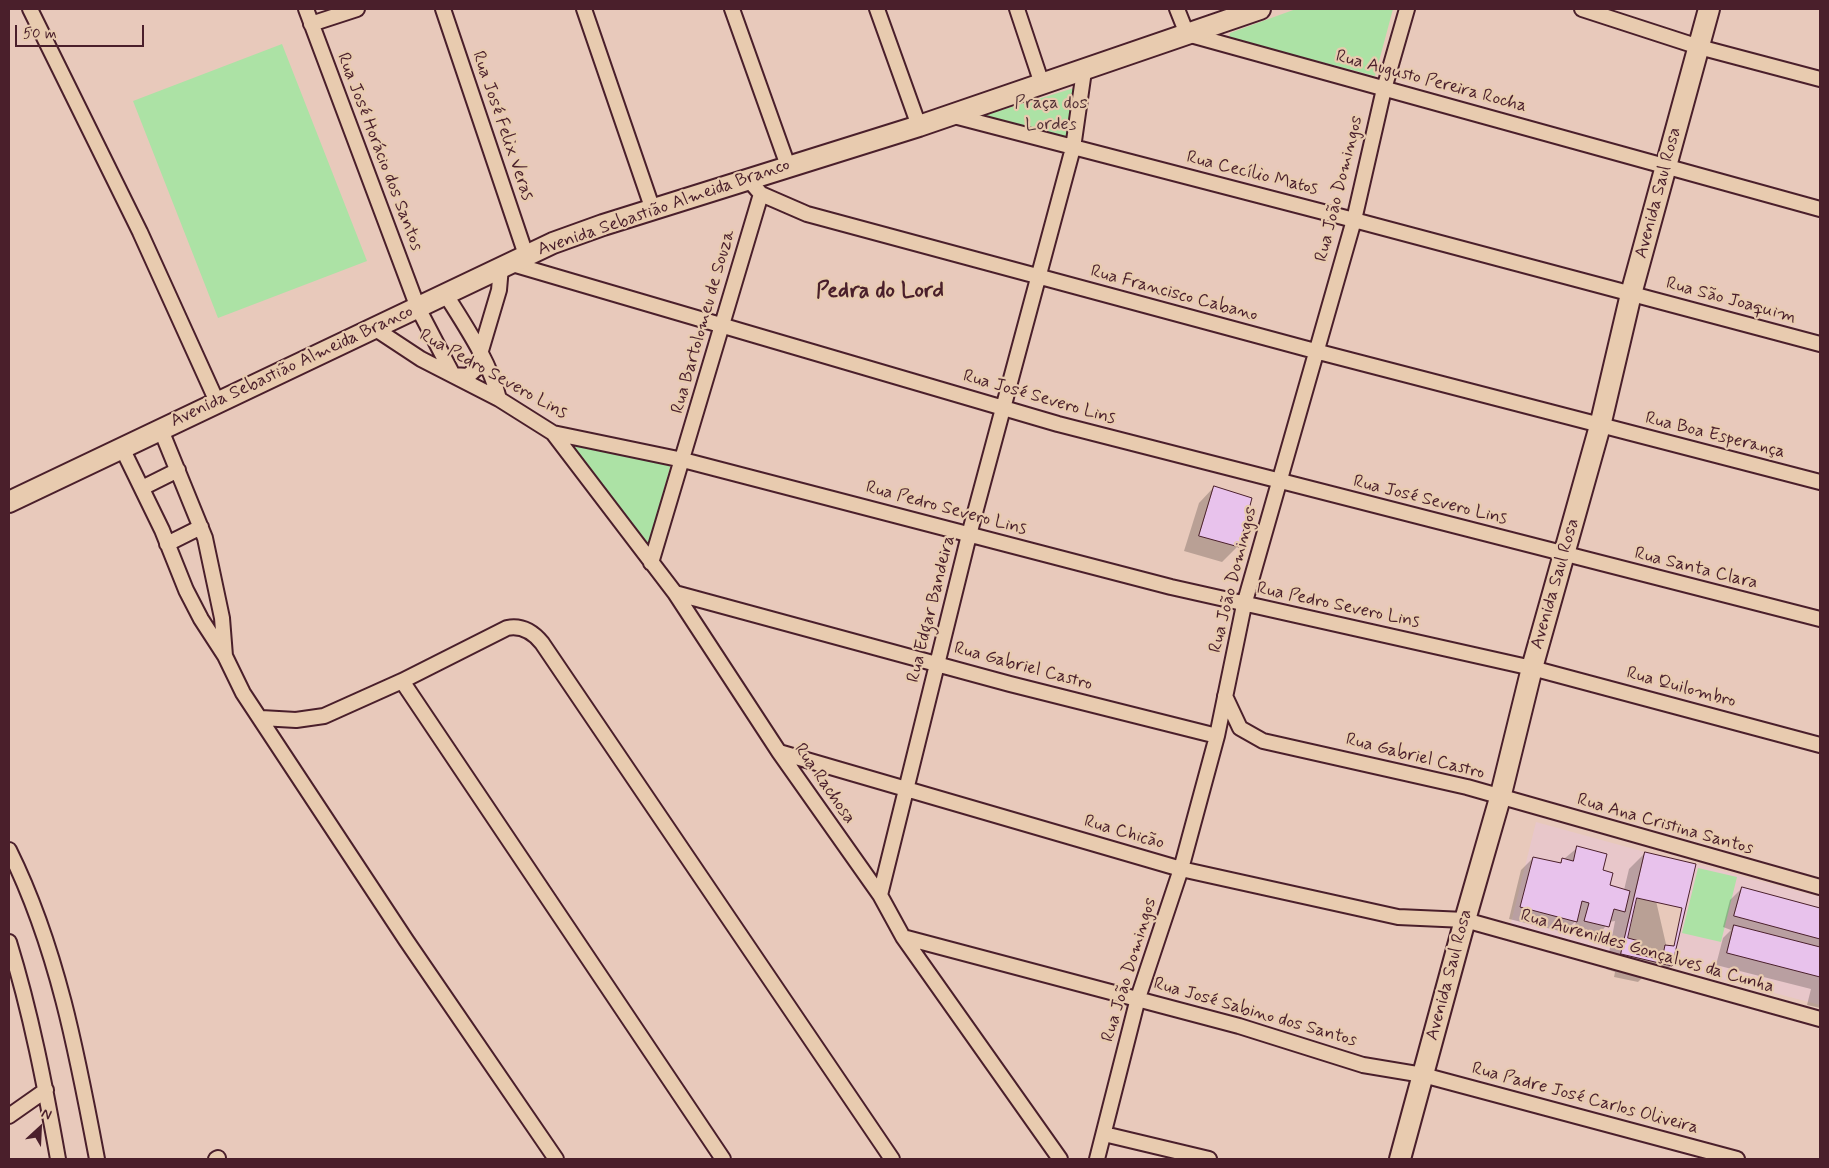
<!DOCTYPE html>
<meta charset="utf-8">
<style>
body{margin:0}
#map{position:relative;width:1829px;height:1168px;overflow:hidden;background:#e8c9bb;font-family:Mynerve,sans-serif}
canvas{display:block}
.frame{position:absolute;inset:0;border:10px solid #4a1f2b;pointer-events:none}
.north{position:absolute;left:15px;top:1103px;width:50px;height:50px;-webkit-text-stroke:4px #e8cbaf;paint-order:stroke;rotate:25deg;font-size:14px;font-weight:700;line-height:20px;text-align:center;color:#4a1f2b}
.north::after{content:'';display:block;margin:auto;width:18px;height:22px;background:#4a1f2b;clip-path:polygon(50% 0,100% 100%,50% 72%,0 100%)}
.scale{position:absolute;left:15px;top:25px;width:129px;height:22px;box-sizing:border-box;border:2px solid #4a1f2b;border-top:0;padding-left:6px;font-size:15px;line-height:18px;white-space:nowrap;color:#4a1f2b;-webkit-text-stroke:4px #e8cbaf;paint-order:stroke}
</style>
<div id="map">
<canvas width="1829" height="1168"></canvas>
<div class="frame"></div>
<div class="north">N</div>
<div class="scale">50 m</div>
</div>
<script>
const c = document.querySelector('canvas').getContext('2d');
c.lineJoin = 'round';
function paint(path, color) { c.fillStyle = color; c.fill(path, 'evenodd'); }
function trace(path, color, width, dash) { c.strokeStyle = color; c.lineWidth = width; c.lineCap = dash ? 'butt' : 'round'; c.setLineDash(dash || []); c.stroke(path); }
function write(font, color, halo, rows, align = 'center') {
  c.font = font + ' Mynerve,sans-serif'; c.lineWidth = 4.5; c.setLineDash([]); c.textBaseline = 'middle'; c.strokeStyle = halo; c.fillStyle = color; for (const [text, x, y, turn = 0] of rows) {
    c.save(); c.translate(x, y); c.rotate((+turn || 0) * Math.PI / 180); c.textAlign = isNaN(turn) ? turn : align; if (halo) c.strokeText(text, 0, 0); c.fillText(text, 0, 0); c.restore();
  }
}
paint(new Path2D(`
 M1536,822l109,30 -24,102 -111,-27z
 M1696,864l124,33v108l-148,-39z`), '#e8c7ca');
paint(new Path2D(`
 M1296,9h97l-18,67 -146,-38 1,-5z
 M282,44l85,217 -149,57 -85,-217z
 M1074,88l-7,49 -88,-20z
 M569,444l102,20 -23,83z
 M1698,868l39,9 -16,65 -39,-9z`), '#ace2a5');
paint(new Path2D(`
 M1214,487l23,60 -15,15 -38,-11 15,-48z
 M1577,848l24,23 7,15 16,4 5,-21 16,-16 26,113 -16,15 -13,-3 -4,4 -24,-5 1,-5 -9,-3 9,-48 -6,1 -13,16 -22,-6 2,-11 -12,11 -55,-13 12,-49 12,-12 25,6z
 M1742,888l78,21v99l-13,-3 4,-16 -95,-24 7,-27 8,-8 -8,-3 7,-27z`), '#0003');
const building = new Path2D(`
 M1214,486l38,12 -13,49 -40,-11z
 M1577,846l30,8 -4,16 10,3 -3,12 20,6 -5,21 -11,-3 -5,18 -25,-6 5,-18 -7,-2 -5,21 -57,-15 13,-50 28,6 1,-5 11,3z
 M1645,852l51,12 -24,102 -51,-12z
 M1742,887l78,21v31l-86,-23z
 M1637,898l45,10 -8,38 -9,-1 -3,15 -26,-6 3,-13 -11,-3z
 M1734,925l86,22v30l-93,-24z`);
paint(building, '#e8c2ec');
trace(building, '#4a1f2b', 1);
const street = new Path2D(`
 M30,9l110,223 78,172
 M306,9l112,299 35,67 15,1 12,-11v-11l19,-64 2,-23
 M443,9l83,246
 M584,9l69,201
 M732,9l56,157
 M877,9l42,117
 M1017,9l25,75
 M1177,9l10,25 633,175
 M1582,9l117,38 121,32
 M311,24l46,-15
 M950,115l404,105 466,124
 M748,179l13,15 46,20 508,137 505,131
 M509,263l549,161 762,195
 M446,295c20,32 44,67 53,104
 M374,328l47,31 78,40 54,34 130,27 488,127 361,81 288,77
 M161,430l44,108 17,80 3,38
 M553,433l122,160 104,159 101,143 23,42 157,222
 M122,448l40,82 24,60 15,29 24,37 18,37 163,247 150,219
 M142,488l36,-18
 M167,544l34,-17
 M651,563l110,-369
 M675,593l335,91 207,52
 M402,681l321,478
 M1225,696l15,32 23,13 204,46 353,100
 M261,718l35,2 28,-4 78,-35 105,-53c15,-3 26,4 35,15l350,516
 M779,752l402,117 217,48 67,3 355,99
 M9,850c48,97 68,203 88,309
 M880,895l89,-360 104,-387 11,-77
 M903,937l336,89 124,39 60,10 314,84
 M9,942c22,71 36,144 49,217
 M9,1116l37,-26
 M1104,1134l105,25
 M216,1159l2,-1
 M1097,1159l41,-161 43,-129 36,-133 27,-131 110,-385 30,-131 23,-80`);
const secondary = new Path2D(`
 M9,502l544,-259 50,-18 316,-99 341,-117
 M1400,1159l65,-239 35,-122 32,-130 68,-242 31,-132 78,-285`);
trace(street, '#4a1f2b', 18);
trace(secondary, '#4a1f2b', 24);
trace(street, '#e8cbaf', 14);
trace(secondary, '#e8cbaf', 20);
write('18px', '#4a1f2b', '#e8cbaf', [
 ["Rua Augusto Pereira Rocha",1431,82,15],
 ["Rua José Felix Veras",502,126,71],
 ["Rua José Horácio dos Santos",379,152,69],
 ["Rua Cecílio Matos",1252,174,14],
 ["Rua João Domingos",1340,189,-76],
 ["Avenida Saul Rosa",1659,193,-75],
 ["Avenida Sebastião Almeida Branco",664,208,-19],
 ["Rua Francisco Cabano",1174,294,15],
 ["Rua São Joaquim",1731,301,15],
 ["Rua Bartolomeu de Souza",704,322,-74],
 ["Avenida Sebastião Almeida Branco",292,367,-25],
 ["Rua Pedro Severo Lins",493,375,29],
 ["Rua José Severo Lins",1039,398,16],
 ["Rua Boa Esperança",1715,436,14],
 ["Rua José Severo Lins",1430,501,14],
 ["Rua Pedro Severo Lins",946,509,15],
 ["Rua Santa Clara",1696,569,14],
 ["Rua João Domingos",1234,580,-76],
 ["Avenida Saul Rosa",1556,584,-74],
 ["Rua Pedro Severo Lins",1338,606,12],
 ["Rua Edgar Bandeira",932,609,-76],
 ["Rua Gabriel Castro",1023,667,15],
 ["Rua Quilombro",1681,688,15],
 ["Rua Gabriel Castro",1415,757,14],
 ["Rua Rachosa",824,784,55],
 ["Rua Ana Cristina Santos",1665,825,16],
 ["Rua Chicão",1124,833,16],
 ["Rua Aurenildes Gonçalves da Cunha",1647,952,16],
 ["Rua João Domingos",1130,970,-73],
 ["Avenida Saul Rosa",1450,975,-75],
 ["Rua José Sabino dos Santos",1255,1013,16],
 ["Rua Padre José Carlos Oliveira",1585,1099,15]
]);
write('18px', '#543237', '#e8cbaf', [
 ["Praça dos",1051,104],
 ["Lordes",1051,125]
]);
write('bold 22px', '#4a1f2b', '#e8cbaf', [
 ["Pedra do Lord",880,292]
]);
</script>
